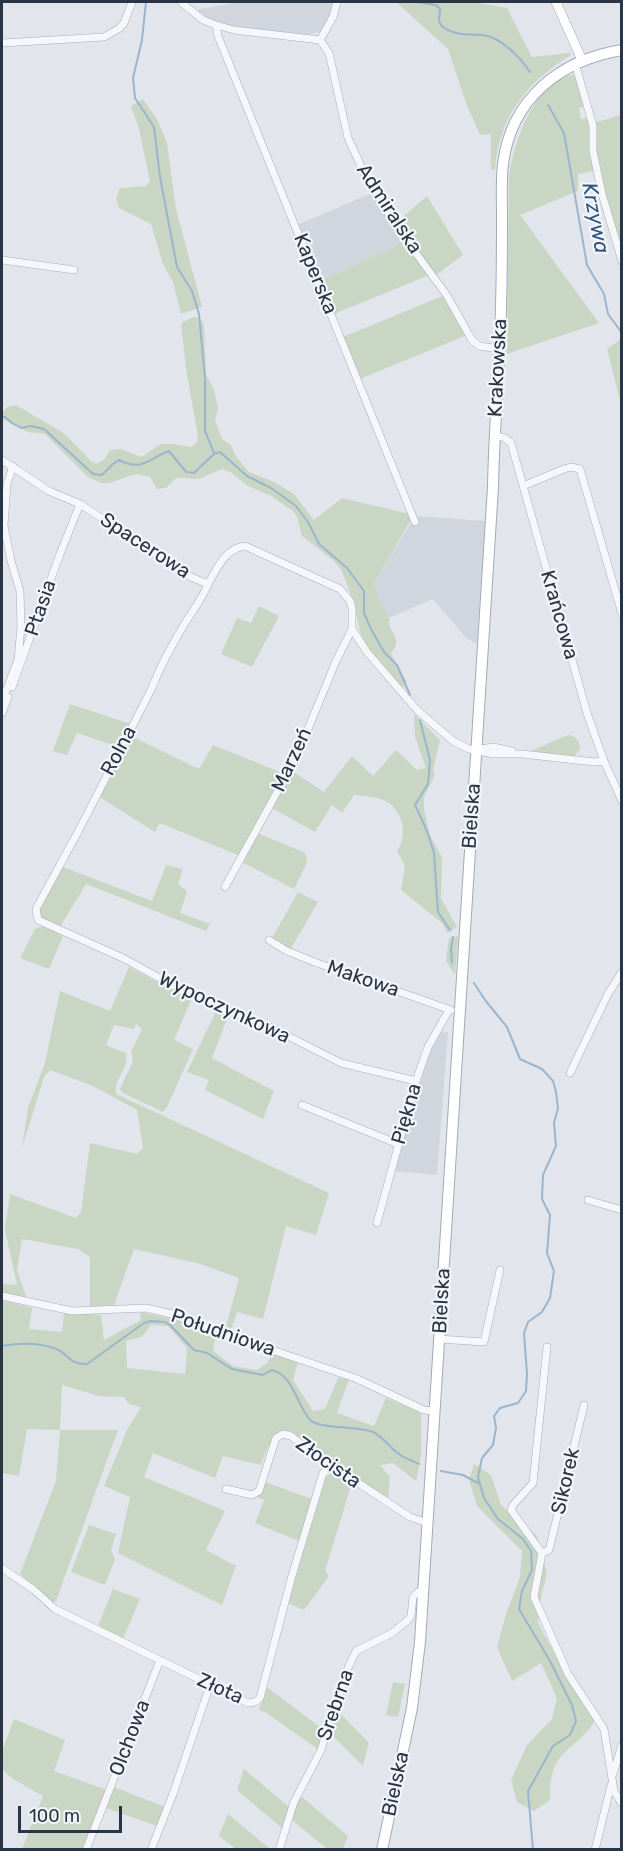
<!DOCTYPE html>
<meta charset="utf-8">
<style>
body{margin:0}
#map{position:relative;width:623px;height:1851px;overflow:hidden;background:#e2e6ec;font-family:Rubik,sans-serif}
canvas{display:block}
.frame{position:absolute;inset:0;border:3px solid #293445;pointer-events:none}
.scale{position:absolute;left:18px;top:1806px;width:104px;height:27px;box-sizing:border-box;border:3px solid #293445;border-top:0;padding-left:8px;font-size:18px;line-height:21px;white-space:nowrap;color:#293445;-webkit-text-stroke:4px #f3f5f9;paint-order:stroke}
</style>
<div id="map">
<canvas width="623" height="1851"></canvas>
<div class="frame"></div>
<div class="scale">100 m</div>
</div>
<script>
const c = document.querySelector('canvas').getContext('2d');
c.lineJoin = 'round';
function paint(path, color) { c.fillStyle = color; c.fill(path, 'evenodd'); }
function trace(path, color, width, dash) { c.strokeStyle = color; c.lineWidth = width; c.lineCap = dash ? 'butt' : 'round'; c.setLineDash(dash || []); c.stroke(path); }
function write(font, color, halo, rows, align = 'center') {
  c.font = font + ' Rubik,sans-serif'; c.lineWidth = 4.5; c.setLineDash([]); c.textBaseline = 'middle'; c.strokeStyle = halo; c.fillStyle = color; for (const [text, x, y, turn = 0] of rows) {
    c.save(); c.translate(x, y); c.rotate((+turn || 0) * Math.PI / 180); c.textAlign = isNaN(turn) ? turn : align; if (halo) c.strokeText(text, 0, 0); c.fillText(text, 0, 0); c.restore();
  }
}
paint(new Path2D(`
 M240,2h94l-5,18 -8,11 -12,4 -75,-7 -17,-5 -21,-11 4,-3z
 M372,193l33,49 -85,39 -23,-56z
 M415,516l70,5 -8,123 -11,-6 -33,-39 -44,19 -13,-21 -2,-13z
 M441,1032h7l-11,143 -44,-4 36,-117z`), '#d0d5de');
paint(new Path2D(`
 M389,2h85l33,6 25,49 38,-4 1,2c-45,28 -72,61 -76,115h-4v-36l-11,1 -14,-32 -18,-54 -52,-47z
 M573,74l3,3 8,29 -5,2 2,11 8,-1 5,53 -16,3v17l-58,24 79,108 -92,31 2,-178c6,-37 23,-90 64,-102z
 M143,99l15,22 9,22 9,66 26,98 -21,7 -8,-32 -10,-18 -12,-40 -32,-16 -3,-9 4,-11 26,-2 4,-5 -11,-52 -8,-23z
 M621,115v135c-13,-42 -26,-82 -27,-127z
 M427,196l36,59 -27,20 -40,-52z
 M405,242l24,33 -95,39 -14,-33z
 M445,295l22,40 -107,44 -17,-42z
 M193,317l7,1 4,7 2,49 8,16 4,18 -3,12 7,19 9,6 6,13 12,14 25,10 20,12 20,26 28,-22 68,16 2,4 -38,66c3,16 12,23 15,35 1,5 0,6 2,10 6,12 8,12 0,25l16,28 -5,7 -34,-40 -8,-17 -6,-29 -12,-32 -8,-10 -32,-25 -5,-19 -4,-6 -22,-15 -23,-10 -18,-14 -8,-3 -23,10 -23,-1 -10,10 -9,1 -7,-12 -14,-3 -27,9h-8l-13,-6 -43,-43 -17,-2 -23,-12 -3,1v-8l5,-6 9,-2 49,29 27,28 4,2 8,-4 6,-10 11,-1 20,8 20,-13h12l19,3 5,-5 1,-6 -11,-61 -6,-50 2,-3z
 M621,339v65l-14,-55z
 M259,606l20,10 -27,51 -31,-13 16,-36 14,5z
 M70,704l61,20 -12,23 -42,-14 -10,22 -14,-4z
 M414,714l26,26 -7,30 2,5 -11,22v11l5,25 13,24 -1,41 16,29 -10,6 -5,-10 -41,-33 4,-24 -8,-15c12,-16 5,-44 -14,-51 -9,-4 -20,-4 -29,-5l-12,18 -10,-8 -17,27 -43,-24 20,-37 32,21 28,-36 21,20 23,-26 21,20 9,-2 -11,-31z
 M568,735c8,1 12,6 12,14l-6,8 -43,-6z
 M131,736l68,33 14,-24 72,29 -45,82 -80,-33 -5,9 -57,-36z
 M257,833l46,19 3,3 1,8 -13,26 -52,-27z
 M166,865l17,4 -5,15 9,7 -7,22 30,11 -4,7 -120,-47 -26,43 -20,-10 -1,-9 24,-41 89,34z
 M298,892l20,10 -28,48 -18,-12z
 M40,927h6l17,9 -14,33 -29,-11 15,-29z
 M458,936l-3,39 -9,-14 3,-23z
 M129,967l62,33 -17,40 19,9 -26,58 -4,5 -40,-19 -3,-4 13,-28 -2,-9 11,-23 -6,-5 -2,5 -20,-4 -8,20 20,8c3,15 -12,26 -10,41l213,99 -13,42 -30,-9 -23,93 -26,-7 -7,21 -5,-2 14,-53 -42,-15 -63,-14 -20,56 -24,2v-50l-12,-8 -56,-10 -5,31 10,29 -25,-6v-9l15,1 -12,-55 5,-36 66,24 5,-6 9,-69 47,11 6,-6 -6,-38 -44,-24 -43,-16 -6,7 -22,71 6,-40 17,-45 15,-72 50,20z
 M217,1009l12,5 -17,44 62,33 -11,28 -58,-29 4,-10 -22,-8z
 M2,1300l30,8 -3,21 33,3 2,-20 37,3 3,25 37,-20 -1,-8 34,7 42,17 -3,15 20,15 24,4 11,-8 3,-9 27,9 -5,18 20,31 12,-2 13,-31 11,1 -12,34 37,13 12,-28 35,15v44l-5,24 -23,-18 -13,2 10,12 -2,23 -57,-35 -41,-33 -8,-1c-12,8 -16,20 -21,34l-38,-9 -8,22 -62,-25 -9,24 81,34 -19,39 30,16 -14,39 -104,-52 12,-56 -26,-11 23,-56 14,-23 -12,-3 -5,-7 -25,-1 -37,-11 -2,45h58l-62,171 -5,2 -31,-29 36,-93 4,-51 -33,-1 -8,47 -17,-3zM151,1325l17,1 19,22 -2,26 -58,-6 -1,-27 16,-4z
 M474,1464l17,11 10,30 36,31 10,37 -6,25 -3,25 28,52 31,43c-23,37 -48,28 -47,82l-16,11 -17,-9 -6,-22 16,-35 25,-26 5,-21 -16,-35 -29,18 -15,-34 9,-33 14,-37 2,-26 -45,-45 -8,-26z
 M333,1473l19,9 -27,89 4,5 -25,34 -16,-7 38,-126z
 M265,1482l47,17 -11,43 -46,-19 9,-23 -7,-3z
 M89,1525l27,9 -5,17 4,8 -10,26 -34,-13z
 M113,1589l27,10 -17,40 -25,-13z
 M393,1682l12,2 -7,33 -12,-2z
 M267,1687l57,43 -5,20 -54,-38 -6,-2z
 M338,1711l31,32 -6,23 -32,-32z
 M14,1719l51,21 -11,31 53,19 -25,59h-60l21,-53 -30,-17 -11,-10v-18z
 M244,1769l45,38 -6,22 -46,-39z
 M114,1787l51,20 -8,19 -51,-18z
 M302,1797l46,39 -5,13h-16l-35,-29 3,-15z
 M228,1814l42,35h-34l-17,-13z`), '#c8d6c3');
trace(new Path2D(`
 M146,2l-4,38 -9,38 2,20 19,29 6,50 17,90 15,24 7,23 6,64v53l9,22
 M417,2l19,3 4,4c0,7 -3,12 2,17 11,10 28,8 41,9 19,3 37,22 47,37
 M548,105l16,28 23,132 17,29 4,20 14,19
 M2,417h3l7,6 9,5 10,-2 13,3 49,45 9,1 11,-11 6,-4c24,12 30,-2 50,-9l17,21 8,1 20,-19 6,-2 27,24 24,12 25,18 12,16 11,22 28,24 17,23v22l7,16 13,23 13,13 13,30
 M420,720l10,40 -2,24 -13,21 12,26 7,22 4,59 12,18
 M452,963l-1,-14 2,-12
 M474,983l11,17 22,27 13,32 22,10 11,12 3,11 2,16 -4,15 2,23 -13,29 -1,24 8,16 -3,38 7,18 -4,27 -8,14 -14,10 -4,11 3,41 -1,17 -8,12 -18,5 -6,8 2,12 -3,17 -11,13 -4,19 6,21 14,21 25,20 8,12 1,19 -10,21 -3,18 31,52 22,44 4,16 -6,14 -17,11 -25,45 5,59
 M2,1346c16,-3 36,-3 52,2 15,5 14,17 33,16l57,-41 7,-2 14,1 5,3 24,25 13,3 25,16 31,6 9,-5c21,5 25,35 38,50 9,9 49,6 63,12 11,5 18,18 29,24 5,3 11,5 17,8
 M441,1471l22,4 15,8`), '#9bb5ce', 2);
const street = new Path2D(`
 M181,2l22,18 13,5 18,5 86,10
 M216,25l2,11 197,486
 M320,40l9,13 19,85 18,39 32,52 48,65 26,46 7,6 21,3
 M320,40l13,-23 4,-15
 M2,43l102,-6 16,-9 4,-5 8,-21
 M575,63l18,63v25l9,43 20,67
 M2,260l72,10
 M495,435l10,3 6,5 76,270 17,48 18,40
 M2,460l47,31 31,13 111,73 17,7c9,-15 17,-36 37,-38l95,43 10,12 2,7v21l15,23 50,58 36,31 16,8 24,5h29l72,8 10,-1
 M523,486l41,-17 7,-2 9,2 42,145
 M208,584c-6,16 -16,27 -24,41 -12,20 -24,41 -32,63l-72,140 -44,81 2,11 85,38 51,28 40,19 52,20 75,38 75,18
 M12,687l48,-133 20,-50
 M2,701l16,-41 3,-33 -1,-36 -9,-30 -7,-35 3,-42 6,-18
 M2,713l6,-16
 M477,750l16,-3 19,4
 M225,887l72,-131 39,-95 16,-32
 M269,940l18,11 30,12 134,47
 M570,1073l38,-79 14,-22
 M302,1105l96,39
 M588,1200l34,10
 M377,1223l39,-142 12,-34 21,-37
 M2,1296l70,15 74,-3 30,7 22,10 157,53 69,32 11,1
 M439,1339l45,3 16,-72
 M547,1347l-14,136 -20,22 -2,5 31,43 -8,44 34,77 36,55 10,62 8,13
 M226,1489l26,6 7,-4 17,-53 7,-4 8,2 40,32 9,3 70,46 18,6
 M542,1553l7,-3 35,-145
 M2,1568l32,22 21,19 193,94 7,-1 5,-4 31,-119 32,-106 8,-5
 M613,1774l9,-29
 M86,1850l74,-190
 M151,1850l22,-56 37,-109
 M279,1850l15,-48 27,-52 27,-82 8,-17 36,-18 15,-12 4,-5 2,-19 5,-5 6,-2
 M595,1850l16,-65`);
const secondary = new Path2D(`
 M556,2l26,58`);
const primary = new Path2D(`
 M382,1850l30,-142 8,-66 73,-1155c1,-60 7,-121 8,-182 1,-30 1,-61 1,-91 0,-16 -1,-34 1,-50 8,-65 57,-104 119,-114`);
trace(street, '#a7adb7', 8);
trace(secondary, '#a7adb7', 10);
trace(primary, '#a1abb8', 12);
trace(street, '#f6f7fa', 7);
trace(secondary, '#fff', 9);
trace(primary, '#fff', 10);
write('20px', '#293445', '#f3f5f9', [
 ["Admiralska",389,209,57],
 ["Kaperska",315,274,68],
 ["Krakowska",498,368,-87],
 ["Spacerowa",145,546,33],
 ["Ptasia",41,608,-71],
 ["Krańcowa",559,615,74],
 ["Rolna",119,751,-62],
 ["Marzeń",292,760,-65],
 ["Bielska",472,816,-86],
 ["Makowa",363,979,19],
 ["Wypoczynkowa",224,1008,25],
 ["Piękna",407,1114,-74],
 ["Bielska",442,1301,-87],
 ["Południowa",223,1333,19],
 ["Złocista",328,1463,35],
 ["Sikorek",566,1481,-77],
 ["Złota",220,1689,24],
 ["Srebrna",336,1705,-71],
 ["Olchowa",130,1738,-69],
 ["Bielska",396,1784,-78]
]);
write('italic 21px', '#2f547d', '#f3f5f9', [
 ["Krzywa",595,218,79]
]);
</script>
